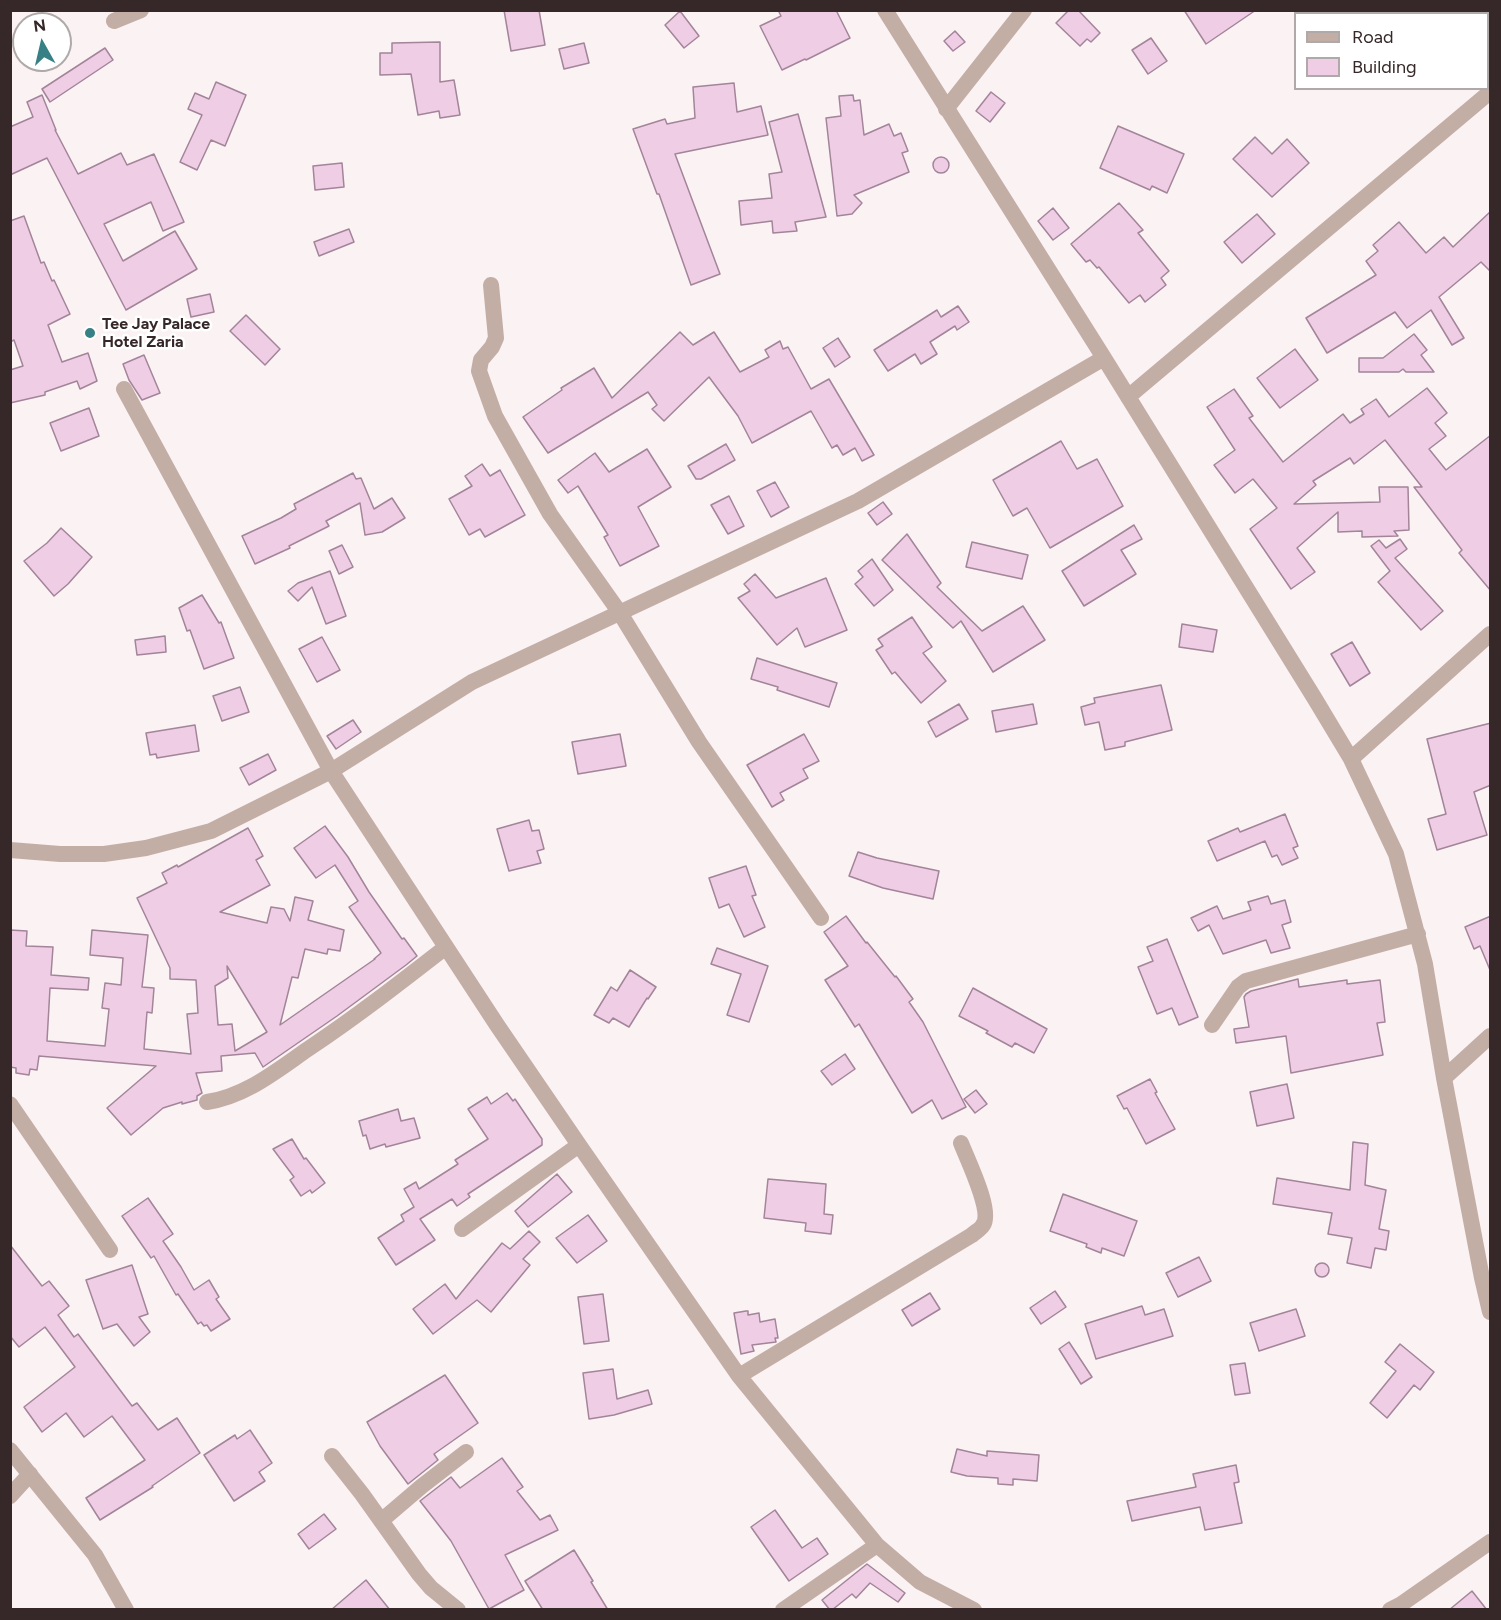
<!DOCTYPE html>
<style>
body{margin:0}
#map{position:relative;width:1501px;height:1620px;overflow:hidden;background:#fbf2f3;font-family:Figtree,sans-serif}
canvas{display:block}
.frame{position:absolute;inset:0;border:12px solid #362728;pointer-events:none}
.legend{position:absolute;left:1294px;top:12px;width:195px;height:78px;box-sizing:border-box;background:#fff;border:2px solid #afa9a9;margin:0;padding:8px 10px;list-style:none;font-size:18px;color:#362728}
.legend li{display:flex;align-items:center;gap:12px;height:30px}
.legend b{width:30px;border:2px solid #afa9a9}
.north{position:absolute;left:12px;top:12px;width:60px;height:60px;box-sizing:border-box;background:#fff;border:2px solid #afa9a9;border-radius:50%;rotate:352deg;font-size:16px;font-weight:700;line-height:24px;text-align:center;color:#362728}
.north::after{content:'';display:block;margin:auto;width:21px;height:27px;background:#378085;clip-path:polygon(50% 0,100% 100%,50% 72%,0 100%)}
</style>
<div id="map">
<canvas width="1501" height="1620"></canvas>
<div class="frame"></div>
<ul class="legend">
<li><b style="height:8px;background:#c3aea6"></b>Road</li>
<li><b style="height:16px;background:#efcee5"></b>Building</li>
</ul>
<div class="north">N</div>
</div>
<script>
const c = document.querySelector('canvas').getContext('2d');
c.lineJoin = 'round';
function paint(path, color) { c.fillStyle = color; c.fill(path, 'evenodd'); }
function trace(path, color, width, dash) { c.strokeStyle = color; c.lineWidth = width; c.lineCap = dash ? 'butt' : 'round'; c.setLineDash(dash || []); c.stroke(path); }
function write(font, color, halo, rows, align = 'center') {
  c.font = font + ' Figtree,sans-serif'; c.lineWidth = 5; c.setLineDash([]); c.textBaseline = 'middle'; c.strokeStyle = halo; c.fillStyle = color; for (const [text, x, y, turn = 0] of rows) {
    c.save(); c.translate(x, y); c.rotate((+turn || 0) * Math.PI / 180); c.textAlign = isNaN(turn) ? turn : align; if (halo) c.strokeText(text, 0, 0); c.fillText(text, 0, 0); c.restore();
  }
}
const building = new Path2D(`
 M504,10h35l6,35 -34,6z
 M778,10h58l14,28 -44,22 -1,-1 -23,11 -22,-44 21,-10z
 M1069,10h9l22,23 -9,9 -4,-3 -7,7 -24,-23z
 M1184,10h72l-50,34z
 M680,11l19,25 -15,12 -19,-23z
 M955,31l10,11 -12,9 -9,-10z
 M1151,38l16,23 -19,13 -16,-24z
 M440,42v40l14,-2 6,35 -20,3 -1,-7 -21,4 -7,-41 -31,1v-22h12v-10z
 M584,43l5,20 -25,6 -5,-20z
 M105,48l8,12 -63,42 -8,-13z
 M216,82l30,13 -21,51 -14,-6 -14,30 -17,-8 22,-47 -14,-6 7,-16 14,6z
 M734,83l3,29 24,-6 7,29 -93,19 45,120 -29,11 -32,-91h-2l-24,-65 32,-10 2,5 28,-6 -2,-31z
 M991,92l14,11 -15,19 -14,-11z
 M42,95l14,35h-1l23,44 43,-21 6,12 27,-11 30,68 -21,9 -12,-29 -47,22 19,37 52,-30 22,38 -71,41 -79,-152 -37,17v-48l23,-10 -6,-15z
 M853,95l1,6 6,-1 4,35 25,-11 5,12 7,-3 7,18 -6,2 7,19 -55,23 8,8 -10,11 -15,2 -11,-98 15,-2 -2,-20z
 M798,114l28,103 -31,5 2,9 -24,2 -1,-12 -31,4 -2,-24 33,-3 -3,-24 13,-2 -13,-50z
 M1118,126l66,28 -17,39 -15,-7 -2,4 -50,-22z
 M1255,137l17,17 15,-15 22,24 -37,34 -39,-38z
 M933 165a8 8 0 1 1 16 0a8 8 0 1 1-16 0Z
 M342,163l2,24 -29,3 -2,-24z
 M1119,203l24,27 -5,3 31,38 -8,7 5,7 -21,17 -5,-7 -11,8 -30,-36 -2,1 -7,-8 -4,2 -15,-18z
 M1053,208l16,20 -16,12 -15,-19z
 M1491,211v61l-10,-10 -42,35 25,41 -12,7 -21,-35 -24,18 -12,-16 -68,41 -21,-35 70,-43 -10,-14 12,-10 -5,-6 26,-23 27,31 18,-16 9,10z
 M1257,214l18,20 -33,29 -18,-21z
 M24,216l17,47 3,-1 8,19 2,-1 16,34 -22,11 14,37 26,-9 9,28 -17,8 -3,-8 -32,11v3l-35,8v-33l13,-4 -9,-26 -4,2v-121z
 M349,229l5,13 -35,14 -5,-14z
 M210,294l4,18 -23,5 -4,-18z
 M958,306l11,16 -12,8 -2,-4 -25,16 7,12 -16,10 -6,-10 -27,17 -14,-21 63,-40 4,7z
 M246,315l34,34 -15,16 -35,-34z
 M680,332l13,13 21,-13 26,40 29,-15 -4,-7 15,-9 3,8 5,-2 23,42 18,-10 45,76 -12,6 -7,-13 -12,7 -6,-10 -5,3 -21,-37 -59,32 -14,-27 -29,-39 -45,44 -12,-12 5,-4 -9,-13 -100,61 -25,-36 39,-27 -1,-2 33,-20 18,30z
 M1414,334l13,16 -6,5 13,17h-28l-3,-3 -4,3h-40v-14h24z
 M838,338l12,19 -15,10 -12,-19z
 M1295,349l23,31 -38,28 -23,-30z
 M144,355l16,38 -18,7 -13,-20 -6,-16z
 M1427,388l20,25 -12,10 11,13 -17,13 17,21 45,-35v156l-32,-38 3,-3 -48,-63h8l-37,-47 -31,24 -4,-6 -37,23 3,4 -22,19 86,-2 -1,-15h29l1,43 -15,1 4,5 -36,1v-6l-24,1v-20l-41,36 18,24 -24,17 -41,-60 27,-21 -24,-29 -18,14 -21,-28 21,-15 -28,-43 27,-18 19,27 -4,2 34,44 60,-48 7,9 14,-9 -3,-5 15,-10 13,18z
 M89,408l10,28 -38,15 -11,-28z
 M1061,441l16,28 20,-10 26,47 -73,42 -23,-40 -14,8 -20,-36z
 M726,444l9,16 -34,19h-5l-8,-13z
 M647,449l24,38 -33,20 21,39 -39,20 -16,-29 4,-2 -30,-49 -10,7 -10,-13 37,-27 14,19z
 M482,464l8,12 10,-6 25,45 -40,22 -5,-8 -11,6 -20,-36 23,-13 -7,-10z
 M353,473l3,6 5,-1 13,31 18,-11 13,20 -23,14 -17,3 -5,-32 -34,18 3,5 -40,20 1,2 -35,16 -13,-28 39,-18 15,-9 -2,-5z
 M775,482l14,25 -18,10 -14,-26z
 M729,496l15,30 -16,8 -17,-29z
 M883,502l9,12 -15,11 -9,-12z
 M1134,525l8,14 -21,11 15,24 -52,32 -22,-35z
 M61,528l31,29 -24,27 -14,12 -30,-35 23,-18z
 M907,534l34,49 -4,4 45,44 41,-25 22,34 -52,32 -32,-51 -8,7 -71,-68z
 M1400,539l7,10 -12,9 48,53 -22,19 -43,-48 12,-11 -19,-25 8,-6 7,8z
 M972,542l56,13 -6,24 -56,-12z
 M342,545l11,22 -14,7 -10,-23z
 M872,559l21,31 -19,16 -19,-22 8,-7 -5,-6z
 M330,571l16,45 -20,8 -14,-37 -14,14 -10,-10 10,-8z
 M755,574l21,24 50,-20 21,52 -42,17 -8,-19 -20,17 -39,-47 12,-7 -6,-7z
 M202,595l17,28 2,-1 13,36 -30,11 -14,-39 -3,1 -8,-23z
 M912,617l20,30 -9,6 23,28 -25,22 -26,-31 -3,2 -16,-24 7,-4 -5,-7z
 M1182,624l35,6 -4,22 -34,-5z
 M165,636l1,16 -29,3 -2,-15z
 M322,637l18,33 -23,12 -18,-33z
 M1352,642l18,31 -20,13 -19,-32z
 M757,658l80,25 -8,24 -52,-17 1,-3 -27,-8z
 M1161,685l11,45 -47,12v4l-20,4 -6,-28 -14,3 -4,-18 14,-4 -1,-5z
 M240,687l9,25 -27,9 -9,-25z
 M959,704l9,15 -32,18 -8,-15z
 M1033,704l4,20 -41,8 -4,-21z
 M353,720l8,12 -25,17 -9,-13z
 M1491,723v62l-17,7 13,43 -50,15 -9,-31 18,-5 -19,-75z
 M195,725l4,26 -42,7 -1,-4 -6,1 -4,-22z
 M620,734l6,32 -48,8 -6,-32z
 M804,734l15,27 -16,8 5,9 -28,15 4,7 -12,7 -25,-42z
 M268,754l8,16 -27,15 -9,-17z
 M1285,814l13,32 -5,2 5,10 -16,7 -5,-10 -5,2 -7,-16 -48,20 -9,-20 30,-13 2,4z
 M529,820l3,11 7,-1 5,19 -7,2 4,12 -32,8 -12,-42z
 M325,826l23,31 21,35 33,47 2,-1 13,18 -11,9 -69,51 -74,51 -8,-14 -34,3 1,15 -26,2 6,20 -5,3v4l-15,4v-2l-19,6 -32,27 -24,-27 49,-42 -117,-10 -2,14 -7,-1 -1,6 -13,-2v-5l-6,-1v-137l17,1 -1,15 27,1 -2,28 38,3 -1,12 -38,-2 -3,53 58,5 4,-37 -7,-1 3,-25 16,2 2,-27 -33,-3 2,-25 56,5 -6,52 12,1 -2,25 -5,-1 -3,37 47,5 -4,-40 11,-1 -2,-33 -26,-1v-11l-33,-70 30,-15 -5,-10 15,-8 1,2 70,-39 15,28 -7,4 14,25 -50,27 47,11 4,-16 13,2 6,12 5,-24 18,4 -5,19 36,10 -4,21 -12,-2 -1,5 -22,-5 -7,29 -6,-1 -12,48 95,-66h-1l7,-6 -32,-46 9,-6 -23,-36 -19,13 -22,-30zM227,966l40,66 -32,19 -3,-27 -14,1 -3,-39 13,-8z
 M858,852l19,6 62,13 -6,28 -50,-11 -34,-12z
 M746,866l10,29 -4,1 13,31 -21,10 -15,-33 -10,4 -10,-30z
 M1268,896l3,8 14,-4 6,22 -9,3 8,23 -19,5 -5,-13 -43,14 -14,-29 -11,6 -7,-13 26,-12 6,13 28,-9 -3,-8z
 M846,916l20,27 1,-1 28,35 1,-1 17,23 -4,3 14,20 43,85 -24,12 -10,-19 -20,13 -53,-89 -4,3 -30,-47 23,-14 -24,-34z
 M1491,916v54h-1l-10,-24 -6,3 -9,-22z
 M1167,939l31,78 -19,8 -7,-17 -15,6 -19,-47 15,-6 -6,-14z
 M717,948l51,18 -19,56 -22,-7 14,-41 -30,-10z
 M630,970l26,17 -8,12 -1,-1 -18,29 -16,-9 -4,5 -15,-8 17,-28 6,4z
 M1298,979l1,8 48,-7v4l33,-4 5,42 -8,1 6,32 -92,18 -5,-37 -50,7 -2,-14 15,-2 -5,-30 2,-3 5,-3z
 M973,988l74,41 -13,24 -19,-10 -3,4 -26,-14 2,-2 -29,-15z
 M845,1054l10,15 -23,16 -11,-14z
 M1150,1079l7,13 -2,1 20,36 -29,15 -19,-36 -3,1 -7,-13z
 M1287,1084l7,34 -37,8 -7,-34z
 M976,1090l11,14 -12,9 -11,-14z
 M507,1093l6,8 2,-2 27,40v6l-74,49 2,3 -13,9 -5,-7 -32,20 15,21 -39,25 -18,-27 26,-17 -3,-6 13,-8 -10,-18 12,-7 3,7 39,-25 -3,-4 33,-21 -20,-30 19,-12 4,7z
 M398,1109l3,12 13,-3 6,20 -34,9 -1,-3 -15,5 -4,-14 -3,1 -4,-15z
 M292,1139l12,20 2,-1 19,25 -13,10 -2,-3 -9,6 -11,-16 4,-3 -21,-28z
 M1353,1142l15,2 -3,41 21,5 -7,39 10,2 -3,19 -11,-2 -4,20 -24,-5 5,-25 -24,-4 4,-21 -59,-9 4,-26 73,12z
 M557,1174l15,18 -44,35 -13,-16z
 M768,1179l58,5 -2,30 9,1 -2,19 -26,-3 1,-8 -42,-5z
 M1063,1194l74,27 -13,35 -22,-8 -1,5 -15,-6 1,-3 -37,-13z
 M148,1198l25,36 -10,7 18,26 13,23 15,-10 10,17 -3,2 14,20 -19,12 -4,-6 -3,1 -3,-4 -3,2 -20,-30 -2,1 -22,-39 -3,2 -29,-42z
 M588,1215l19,26 -30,22 -21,-25z
 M529,1231l11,11 -17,17 7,6 -39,47 -14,-12 -44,34 -20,-25 32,-25 11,15 46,-56 8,6z
 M10,1245l32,41 7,-5 20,25 -11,9 16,22 4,-3 54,72 5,-3 21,27 19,-12 23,35 -48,33 1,1 -53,33 -14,-22 59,-38 -33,-44 -28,21 -18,-24 -24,19 -18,-25 51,-40 -30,-40 -26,20 -9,-11z
 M1199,1257l12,24 -33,16 -12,-24z
 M1315 1270a7 7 0 1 1 14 0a7 7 0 1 1-14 0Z
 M132,1265l16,49 -9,3 11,15 -16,14 -17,-22 -14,5 -17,-49z
 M1055,1291l11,16 -25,17 -11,-16z
 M930,1293l10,16 -28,17 -10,-16z
 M603,1294l6,47 -25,3 -6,-47z
 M1142,1306l3,9 19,-6 9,27 -77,23 -11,-35z
 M1296,1309l9,27 -46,15 -9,-28z
 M746,1311h2v4l11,-2 1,9 15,-3 3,19h-3l1,4 -24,3 2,6 -13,3 -7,-41z
 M1069,1342l23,35 -11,7 -22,-35z
 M1400,1344l34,28 -14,18 -6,-5 -27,33 -17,-15 26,-32 -11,-9z
 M1245,1363l5,30 -15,2 -5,-30z
 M613,1369l4,30 31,-9 4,14 -38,11 -25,4 -6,-46z
 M445,1375l33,48 -44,31 4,6 -30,24 -28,-38 -13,-24z
 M250,1430l22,33 -13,9 6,9 -31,20 -30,-46 31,-20 2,4z
 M957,1449l30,7v-5l52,4 -2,26 -24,-2v6l-15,-1v-6l-31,-2 -16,-4z
 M502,1458l21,29 -6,4 23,29 10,-5 8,15 -53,25 19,35 -35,19 -38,-68 -31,-40 31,-24 9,11z
 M1236,1465l3,17 -5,1 8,40 -37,7 -5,-23 -68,14 -5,-20 69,-14 -3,-13z
 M775,1510l27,38 15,-10 11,16 -39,27 -38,-54z
 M324,1514l12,15 -27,20 -11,-15z
 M574,1550l19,31 -2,1 17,28h-65l-18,-29z
 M867,1564l38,29 -7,9 -28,-19 -14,15 -4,-4 -20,16h-2l-8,-10z
 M366,1580l24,30h-59z
 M1472,1591l15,19h-38z`);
paint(building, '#efcee5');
trace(building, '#a38499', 1.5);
trace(new Path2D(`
 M885,10l219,348 211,341 36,60 45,95 29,110 19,114 38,200 8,34
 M114,21l27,-11
 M946,109l78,-99
 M491,285l5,53 -4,9 -11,13 -2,11 16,45 55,98 70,99 79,129 122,176
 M124,389l207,382 166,254 82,120 160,231 138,169 43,37 54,28
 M1128,397l362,-305
 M1351,759l139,-125
 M10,850l50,4h44l42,-6 65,-17 120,-60 141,-89 386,-181 246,-143
 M1212,1025l26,-38 8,-6 172,-47
 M1444,1078l46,-42
 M207,1102c39,-6 69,-31 101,-53 48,-32 93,-67 138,-102
 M10,1104l100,146
 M462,1229l117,-84
 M739,1376l233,-141c3,-3 9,-6 11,-10 10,-14 -16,-66 -22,-82
 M10,1450l85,105 31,55
 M332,1456l30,38 57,80 12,14 27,22
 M10,1496l20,-22
 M381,1521l41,-35 44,-34
 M783,1610l94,-65
 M1390,1610l10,-5 90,-63`), '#c3aea6', 16);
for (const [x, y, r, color] of [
 [90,333,6,"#378085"]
]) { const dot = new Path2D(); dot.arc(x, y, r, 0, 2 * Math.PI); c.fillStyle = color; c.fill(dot); trace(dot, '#fff', 2); }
write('bold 16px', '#362728', '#fff', [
 ["Tee Jay Palace",102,324],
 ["Hotel Zaria",102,342]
], 'left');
</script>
